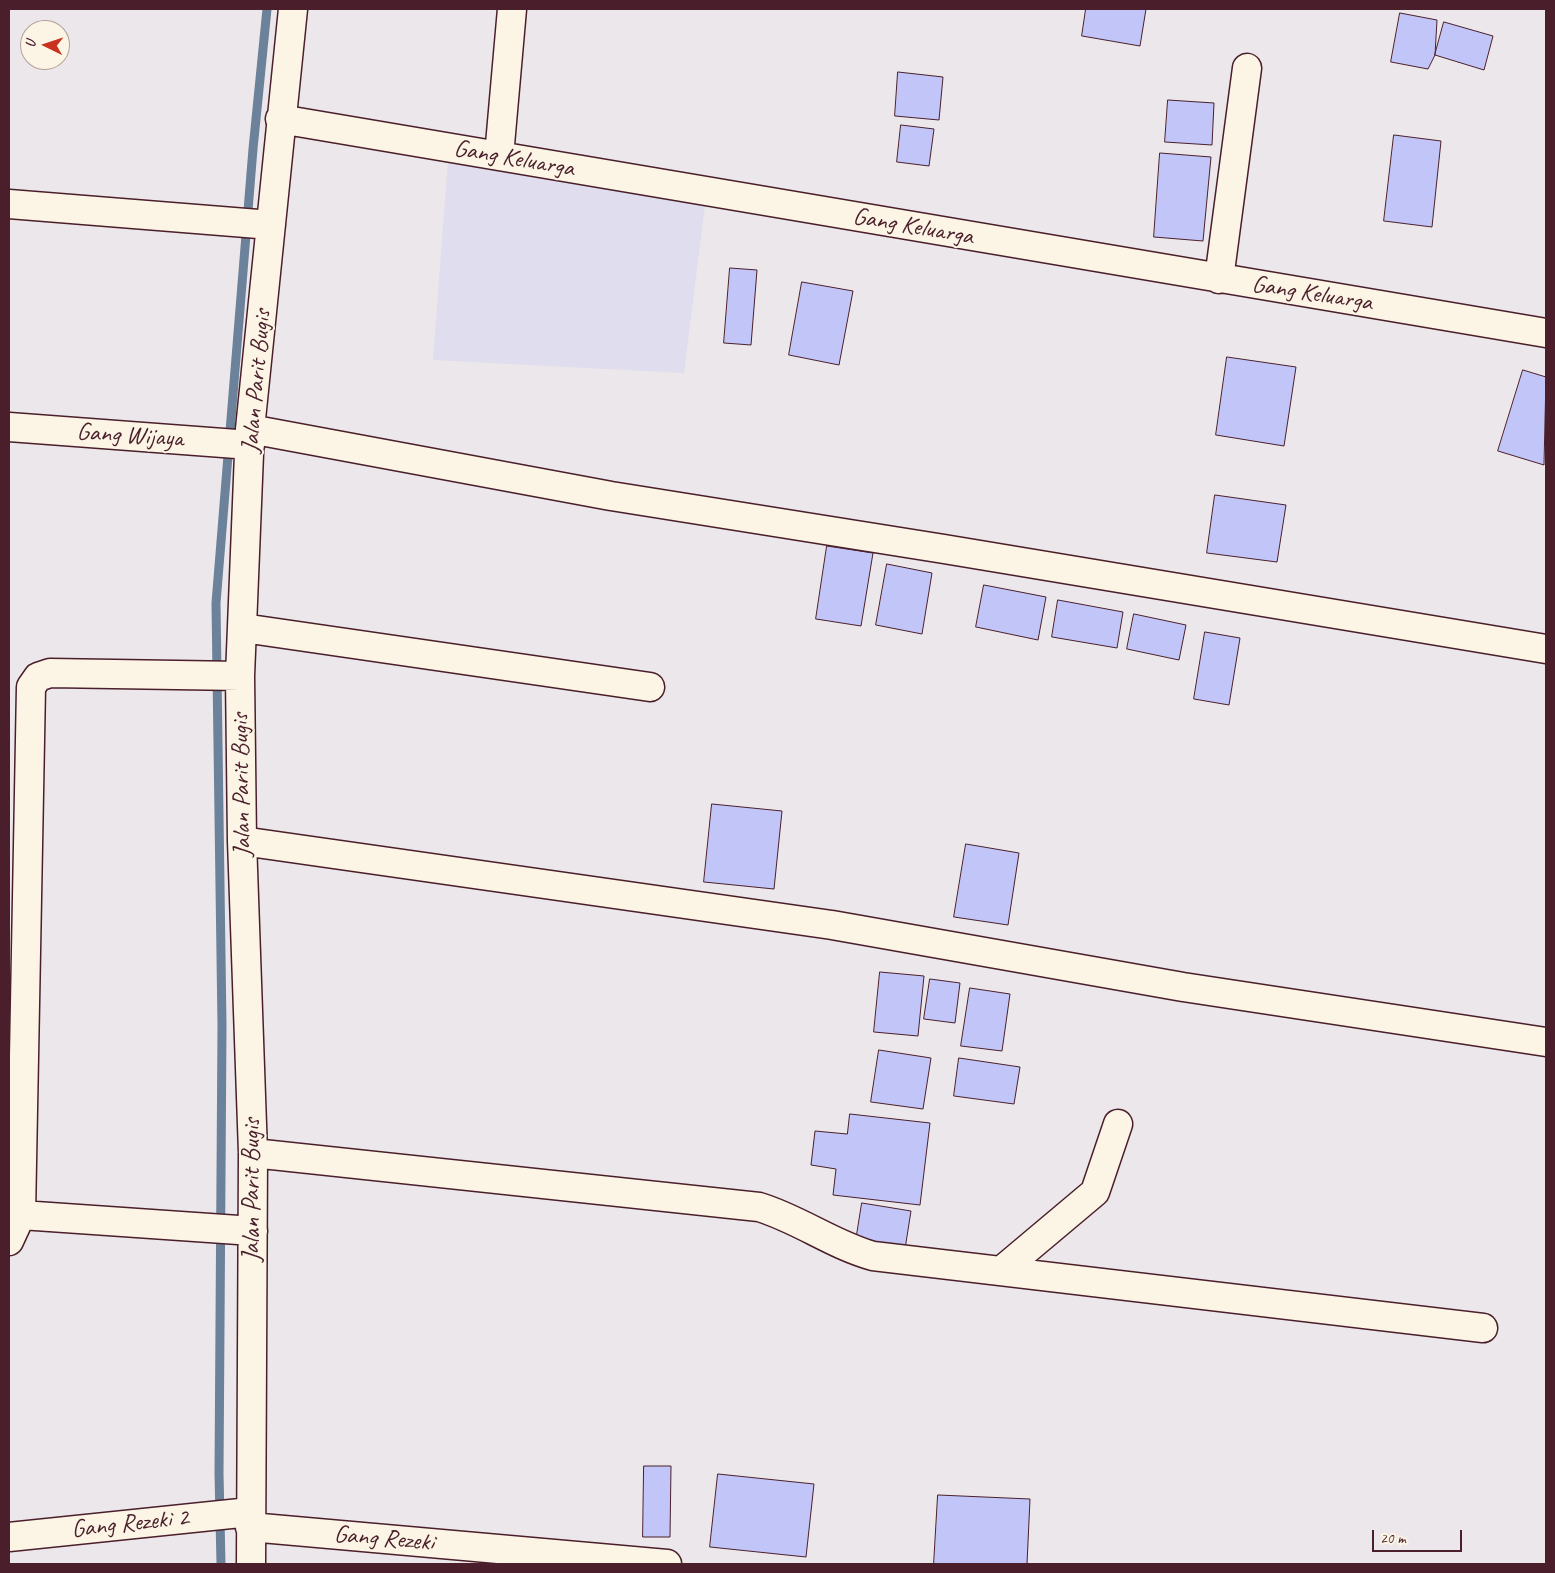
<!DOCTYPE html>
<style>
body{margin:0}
#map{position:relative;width:1555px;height:1573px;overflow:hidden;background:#ebe7ea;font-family:Caveat,sans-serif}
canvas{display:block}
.frame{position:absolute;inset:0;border:10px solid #4a1f2b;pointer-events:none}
.north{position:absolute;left:20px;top:20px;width:50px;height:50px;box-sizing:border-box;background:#fcf5e5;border:1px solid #b59f9b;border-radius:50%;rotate:274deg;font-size:14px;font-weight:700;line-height:20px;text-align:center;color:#4a1f2b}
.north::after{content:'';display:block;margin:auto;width:18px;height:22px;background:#c8321e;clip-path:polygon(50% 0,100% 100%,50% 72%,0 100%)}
.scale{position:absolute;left:1372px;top:1530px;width:90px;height:22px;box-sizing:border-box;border:2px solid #4a1f2b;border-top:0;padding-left:6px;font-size:15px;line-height:18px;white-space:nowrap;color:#4a1f2b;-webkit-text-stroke:4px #fcf5e5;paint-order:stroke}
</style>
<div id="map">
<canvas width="1555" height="1573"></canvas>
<div class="frame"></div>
<div class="north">U</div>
<div class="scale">20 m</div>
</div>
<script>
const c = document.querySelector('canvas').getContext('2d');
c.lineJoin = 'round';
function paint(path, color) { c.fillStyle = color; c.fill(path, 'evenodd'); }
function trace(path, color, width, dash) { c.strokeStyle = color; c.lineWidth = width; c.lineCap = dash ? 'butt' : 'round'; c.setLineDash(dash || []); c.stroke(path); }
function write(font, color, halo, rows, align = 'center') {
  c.font = font + ' Caveat,sans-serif'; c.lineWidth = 4; c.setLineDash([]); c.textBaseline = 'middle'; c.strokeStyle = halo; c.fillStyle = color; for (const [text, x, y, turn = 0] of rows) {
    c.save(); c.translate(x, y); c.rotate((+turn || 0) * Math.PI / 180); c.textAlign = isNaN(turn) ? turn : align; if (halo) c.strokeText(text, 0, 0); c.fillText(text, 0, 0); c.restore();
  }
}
paint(new Path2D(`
 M448,160l258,37 -22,176 -251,-13z`), '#dfddee');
trace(new Path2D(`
 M221,1564l-2,-91 3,-447 -6,-423 37,-454 14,-140`), '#6c819a', 9);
const building = new Path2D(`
 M1086,9h60l-6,37 -58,-10z
 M1400,13l37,7 -2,35 -7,14 -37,-7z
 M1444,22l49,14 -9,34 -49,-15z
 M898,72l45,5 -4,43 -44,-4z
 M1168,100l46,3 -2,42 -47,-3z
 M901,125l33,4 -5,37 -32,-4z
 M1394,135l47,6 -9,86 -48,-6z
 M1160,153l51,4 -8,84 -49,-4z
 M730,268l27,2 -6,75 -27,-2z
 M802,282l51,9 -14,74 -50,-10z
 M1227,357l69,10 -12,79 -68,-11z
 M1523,370l23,7 -2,88 -46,-14z
 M1215,495l71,10 -9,57 -70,-9z
 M827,546l46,7 -12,73 -45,-7z
 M887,564l45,9 -10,61 -46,-9z
 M984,585l62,12 -8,43 -62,-13z
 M1058,600l65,12 -6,36 -65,-11z
 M1134,614l52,11 -7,35 -52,-11z
 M1205,632l35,6 -11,67 -35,-6z
 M712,804l70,7 -8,78 -70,-7z
 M966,844l53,9 -11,72 -54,-8z
 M880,972l44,4 -6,60 -44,-4z
 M930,979l30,4 -5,40 -31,-4z
 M970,988l40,6 -8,57 -41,-5z
 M879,1050l52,8 -8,51 -52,-7z
 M959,1058l61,9 -6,37 -60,-8z
 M850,1114l80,9 -10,82 -87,-10 3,-26 -25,-4 4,-34 32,3z
 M862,1203l49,8 -6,38 -49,-8z
 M644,1466h27l-1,71h-27z
 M718,1474l96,10 -8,73 -96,-10z
 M938,1495l92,4 -3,65h-93z`);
paint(building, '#c2c5f7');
trace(building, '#4a1f2b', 1);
const minor = new Path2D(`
 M280,119l1266,214
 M499,156l13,-147
 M9,204l262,21
 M1219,279l28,-211
 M9,427l241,18
 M250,429l361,67 333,53 602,100
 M243,628l407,59
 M242,841l590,84 351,62 363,55
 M253,1153l506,54c40,12 74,38 114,49l610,72
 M21,1215l232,16
 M9,1241l12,-26 10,-528 7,-10 12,-4 190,3
 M1001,1271l94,-79 23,-68
 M250,1527l417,37
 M9,1537l241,-25
 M251,1564l2,-411 -11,-312 -2,-165 10,-247 43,-420`);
trace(minor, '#4a1f2b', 31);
trace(minor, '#fcf5e5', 28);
write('25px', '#4a1f2b', '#fcf5e5', [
 ["Gang Keluarga",514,159,10],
 ["Gang Keluarga",913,227,10],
 ["Gang Keluarga",1312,294,9],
 ["Jalan Parit Bugis",257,381,-85],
 ["Gang Wijaya",130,436,4],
 ["Jalan Parit Bugis",242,785,-91],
 ["Jalan Parit Bugis",252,1190,-90],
 ["Gang Rezeki 2",130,1524,-6],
 ["Gang Rezeki",384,1539,5]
]);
</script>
